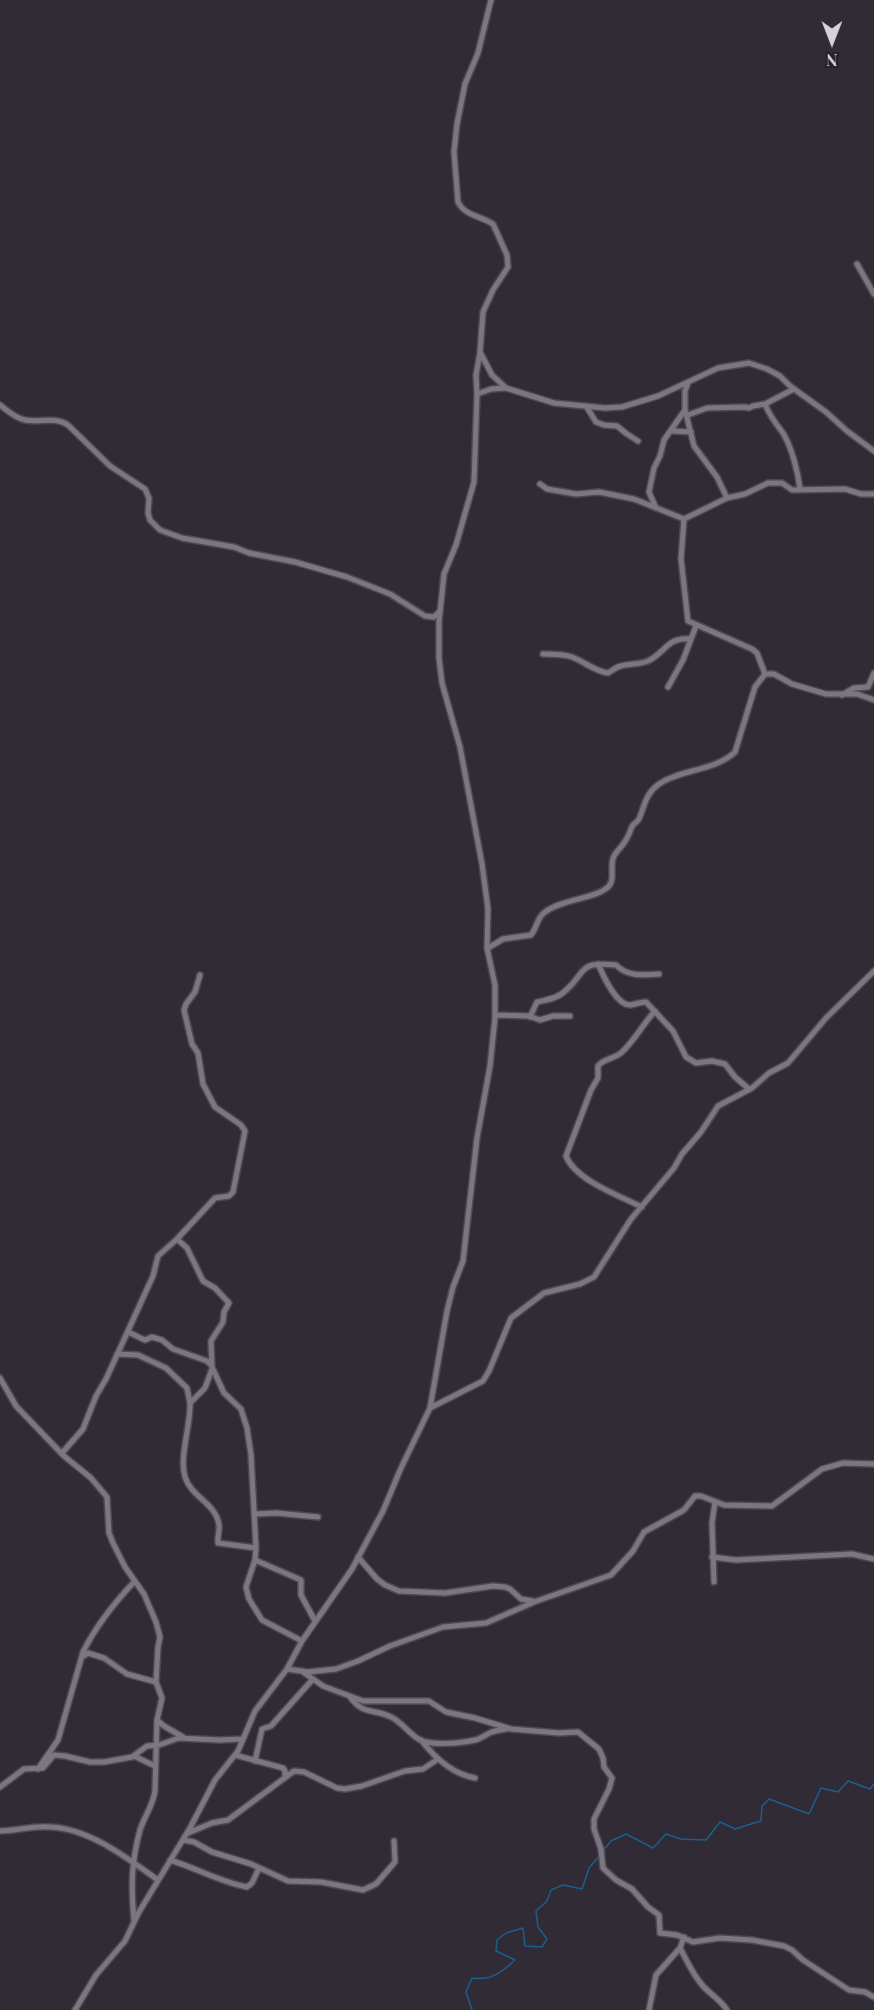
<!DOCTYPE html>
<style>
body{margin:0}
#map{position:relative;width:874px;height:2010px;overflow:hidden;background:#302b35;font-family:"Playfair Display",serif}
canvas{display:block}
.north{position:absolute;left:802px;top:12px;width:60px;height:60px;-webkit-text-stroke:4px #26212b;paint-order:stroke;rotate:180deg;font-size:16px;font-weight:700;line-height:24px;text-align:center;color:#d6d2d9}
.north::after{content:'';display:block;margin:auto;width:21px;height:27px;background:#d6d2d9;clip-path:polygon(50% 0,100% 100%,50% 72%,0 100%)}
</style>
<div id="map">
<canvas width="874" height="2010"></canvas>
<div class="north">N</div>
</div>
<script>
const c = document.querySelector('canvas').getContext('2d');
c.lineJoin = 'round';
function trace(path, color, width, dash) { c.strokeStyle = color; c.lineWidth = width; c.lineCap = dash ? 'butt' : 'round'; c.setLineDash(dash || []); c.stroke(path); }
trace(new Path2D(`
 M603,1851l8,-10 15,-7 27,14 13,-14 15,5 25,1 14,-18 15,7 26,-8 1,-15 7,-7 40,15 12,-26 17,4 10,-11 22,8 4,-5
 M472,2010l-6,-18 6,-14c19,3 30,-6 43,-18l-19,-9 1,-11 9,-7 17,-5 2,18 17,1 5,-8 -9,-12 -2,-16 11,-10 4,-11 12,-5 19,4 7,-21 11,-13`), '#1c5e90', 1.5);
const minor = new Path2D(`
 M491,0l-13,53 -13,31 -8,40 -3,28 4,50c7,14 23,14 35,22l14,31 1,12 -15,23 -10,22 -3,40 12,23 14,13
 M857,264l17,30
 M688,383l-3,8v19l9,36 23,31 10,21
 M477,394l-1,-19 4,-22
 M765,404c4,11 11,20 18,29 9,15 15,39 17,56
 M0,405c8,6 15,13 25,15 14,3 30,-4 43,5l42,41 35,23 4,9 -1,15 2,7 10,10 22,8 52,9 15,6 46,9 52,15 43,17 35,22 9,1 6,-6
 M586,406l10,16 8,3 13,1 10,8 11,7
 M688,415l19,-7 38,-1 4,1 4,-2 12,-2 29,-15
 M673,431l18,1
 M540,484l7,5 29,5 23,-2 35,7 50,20 43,-21 18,-4 23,-11h14l10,7 53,-1 16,5h13
 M656,508l-7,-16 5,-24 6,-12 4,-16 21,-30
 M684,519l-3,40 7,62 64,28 5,4 8,21
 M543,654c10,0 20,0 29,3 13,5 22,14 36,16 5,-3 8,-6 13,-7 9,-3 21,-1 29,-6 17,-10 18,-23 41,-21
 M668,687l15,-27 13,-34
 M842,695l12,-7 14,-1 6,-14
 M488,948l15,-9 28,-4c6,-7 6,-18 14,-23 17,-13 50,-13 63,-25 8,-7 1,-22 6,-31 3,-6 10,-11 13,-18 3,-4 3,-9 6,-13 2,-2 5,-4 6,-6 6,-14 6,-25 20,-35 22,-15 56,-13 76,-32l20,-65 10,-13h9l18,10 34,10h31l17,6
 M598,964c5,11 18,42 33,41 5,-1 9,-3 15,-3l27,29 13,26 10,6 16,-2 13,3 10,13 14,12
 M495,1015l34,1 11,4 13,-4h17
 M530,1017l7,-15c9,-2 19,-3 27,-10 24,-20 12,-31 52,-27 12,12 27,10 43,9
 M642,1207c-22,-11 -67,-27 -76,-51l25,-66 7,-12v-12c6,-8 17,-7 24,-14 13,-12 21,-28 33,-41
 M177,1239l10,9 16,33 12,7 14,15 -5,9 -1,10 -12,19 1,26 12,26 17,16 6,19 4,27 5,93 -1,12 -9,27 3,12 13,21 40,21
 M128,1332l17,8 7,-3 10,3 11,9 34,12 4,4
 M117,1354l21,1 28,13 21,20 3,15
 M212,1369l-7,19 -15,15c1,22 -11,53 -5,74 6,20 31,26 34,48 1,6 -2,12 -1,18l38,5
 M0,1378l16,28 48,50 27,22 16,19 2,36 4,10 12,24 19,27 12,28 4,15 -2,10 -2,35 6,16 -5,22 -2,70c-1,14 -11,27 -15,40 -9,33 -9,57 -6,91
 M430,1408l17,-97 6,-24 10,-26 14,-123 13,-72 5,-48v-33l-8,-37 1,-39 -6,-45 -22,-117 -18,-64 -3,-25v-36l5,-48 12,-29 18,-63 3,-88 14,-5 15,-1 48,15 51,5 17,-1 36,-11 60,-28 31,-5 18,6 13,7 10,10 36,26 21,19 27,20
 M62,1453l21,-24 13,-33 10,-17 47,-103 5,-20 19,-17 38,-41 14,-2 4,-4 12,-61 -4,-6 -26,-18 -12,-23 -5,-31 -6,-9 -8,-34 2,-6 9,-12 5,-17
 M255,1514l21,-1 42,4
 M358,1557l19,22 8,6 14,6 46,2 48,-7 12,1 5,2 11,10 12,2
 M712,1557l24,3 116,-6 22,5
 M255,1560l46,20v15l14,26
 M714,1582l-2,-59 3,-21
 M82,1657l6,-4 16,5 23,16 29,8
 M287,1669l21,3 28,-3 22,-8 32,-15 53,-19 43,-4 48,-21 77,-27 22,-24 11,-19 40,-22 11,-14h6l23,9 48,1 50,-37 21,-6 31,1
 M303,1672l20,14 40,15h66l17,11 29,6 36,11 48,4 19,-1 21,17 4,9 1,9 8,11 -3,11 -15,30v10l7,20 2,19 13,12 16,9 16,18 11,8 1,18 17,2 16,7 27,-4 32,2 32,6 8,4 11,10 46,30 16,2 9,5
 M350,1697c14,19 23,11 41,20 11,5 18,17 29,23 13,6 42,3 55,0 6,-1 11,-6 17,-8 5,-2 9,-2 14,-3
 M157,1720l7,6 19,11
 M421,1740c14,18 31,34 54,38
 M235,1755l48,13 2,3v6
 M134,1756l21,10
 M255,1761l7,-32 9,-3 42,-47
 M38,1769l20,-29 25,-88c13,-26 31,-49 52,-71
 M0,1787l24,-18 19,-1 11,-13 11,1 25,6h14l28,-5 15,-11 12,-1 20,-7 40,2 23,-1
 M0,1831c17,0 33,-6 51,-4 39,2 76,31 107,53
 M188,1833l24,-10 16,-3 66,-49 10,1 33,16 8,1 17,-3 43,-15 18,-2 15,-10
 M183,1840l11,2 18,10 39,12 37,17 33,1 42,8 13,-6 19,-22 -1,-21
 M170,1860c26,8 50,22 77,27l5,-4 7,-15
 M680,1948c7,13 13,27 23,38 8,9 17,13 24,24
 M75,2010l21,-35 29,-34 14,-29 51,-84 25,-48 23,-29 17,-40 32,-42 15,-28 50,-72 31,-58 18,-43 29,-60 53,-27 6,-10 22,-53 33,-25 36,-9 14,-7 37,-58 43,-51 8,-14 19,-22 17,-26 34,-18 17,-15 19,-10 38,-45 48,-47
 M649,2010l7,-35 24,-27 4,-11`);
trace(minor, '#4d4851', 8);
trace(minor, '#7c7682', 5);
</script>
